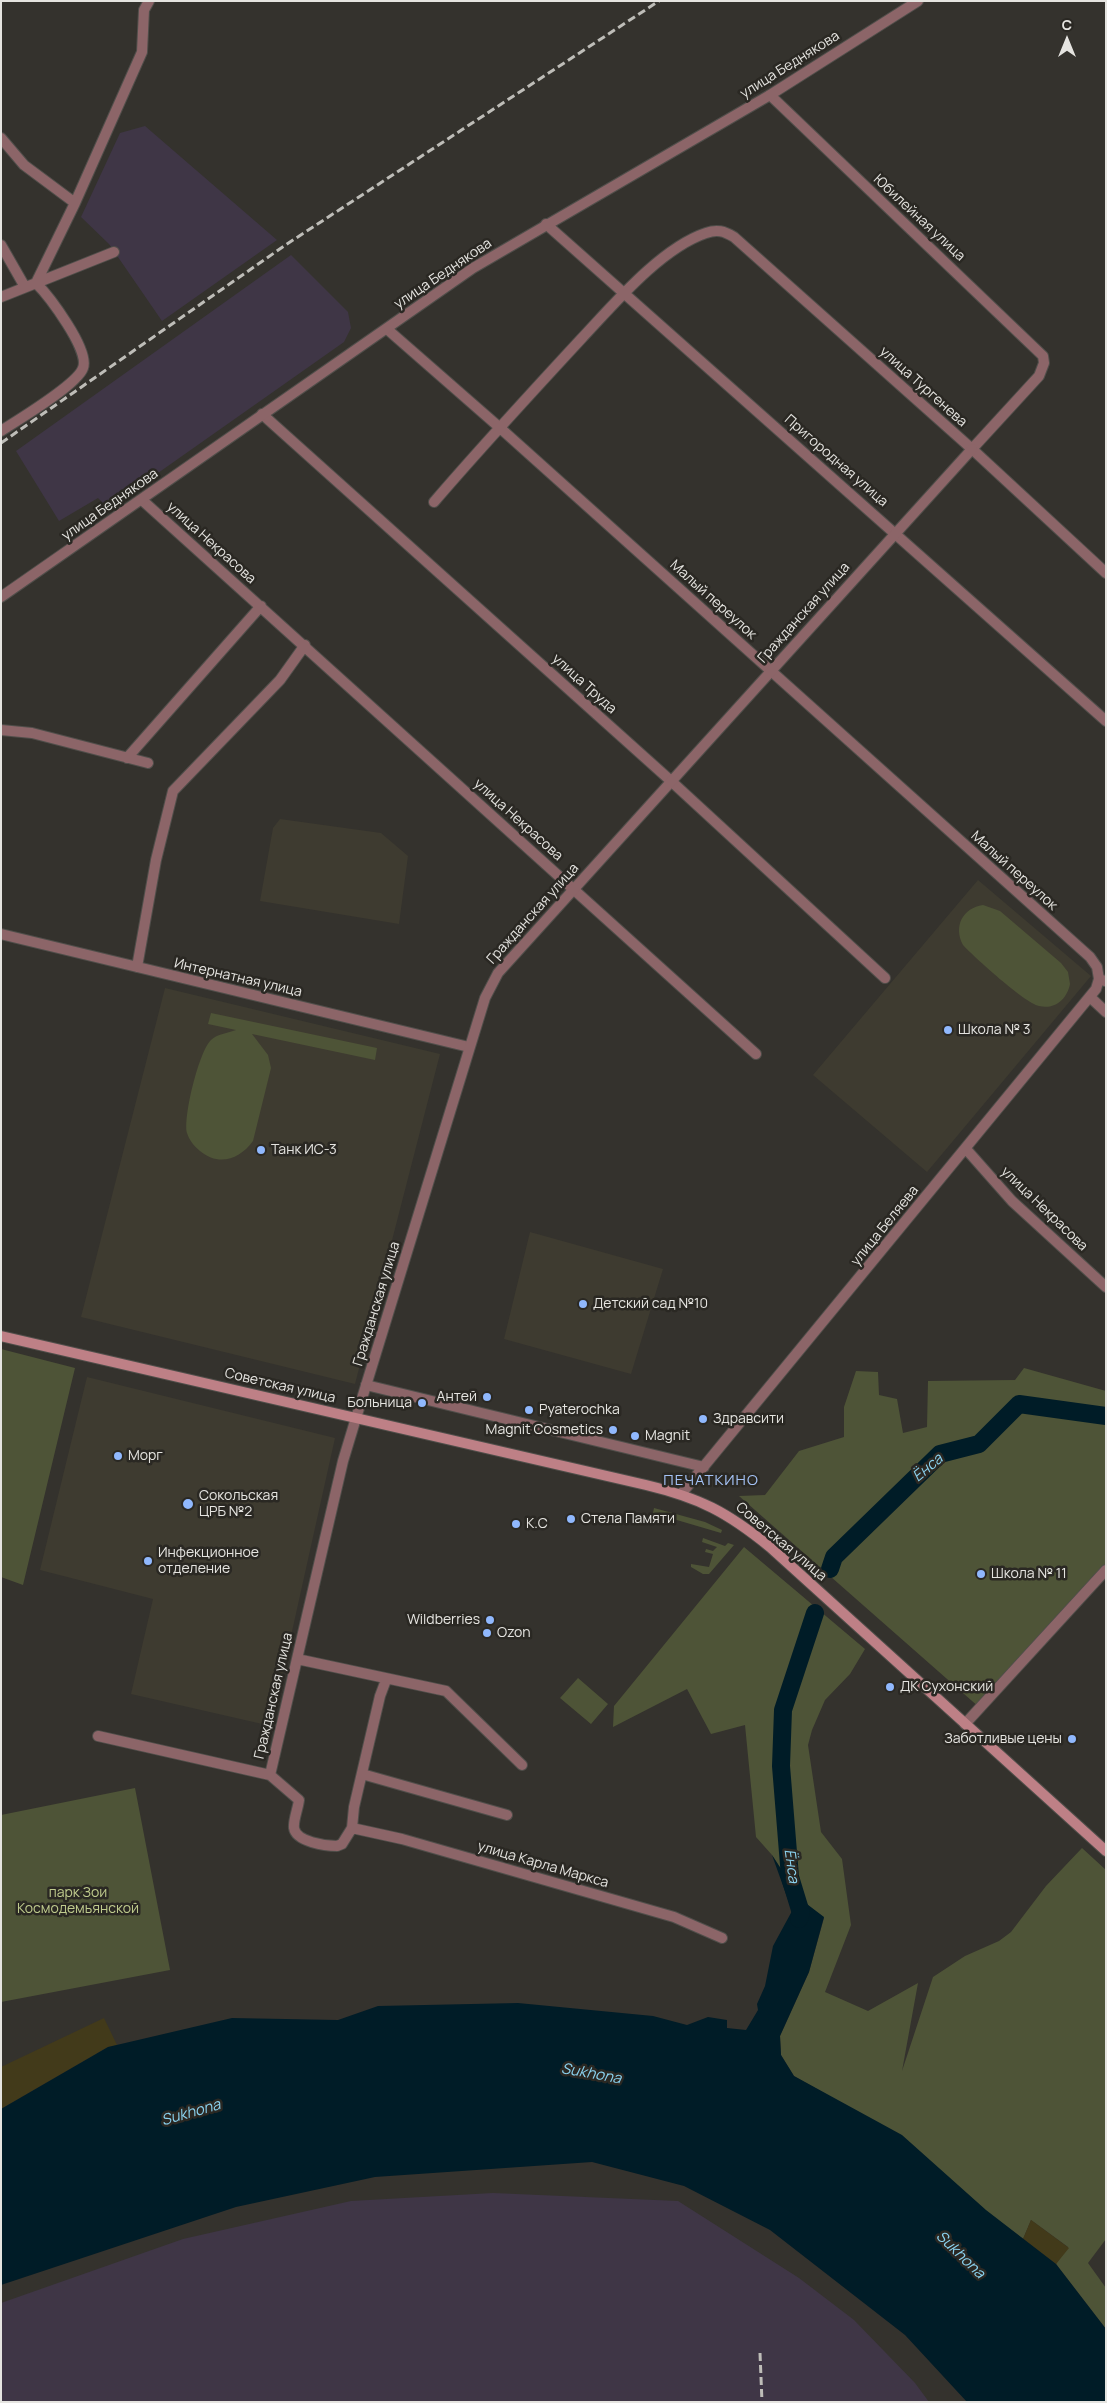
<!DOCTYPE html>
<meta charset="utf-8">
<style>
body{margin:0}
#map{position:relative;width:1107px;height:2403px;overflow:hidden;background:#34322d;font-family:Manrope,sans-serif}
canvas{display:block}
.frame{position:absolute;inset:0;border:2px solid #e5e4e0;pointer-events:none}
.north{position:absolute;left:1042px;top:15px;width:50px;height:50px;-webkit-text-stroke:4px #2a2823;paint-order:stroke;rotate:0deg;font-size:14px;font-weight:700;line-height:20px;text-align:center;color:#e5e4e0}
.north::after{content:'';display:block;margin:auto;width:18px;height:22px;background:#e5e4e0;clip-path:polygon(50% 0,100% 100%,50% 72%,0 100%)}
</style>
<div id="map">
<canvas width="1107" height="2403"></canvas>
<div class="frame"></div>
<div class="north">С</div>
</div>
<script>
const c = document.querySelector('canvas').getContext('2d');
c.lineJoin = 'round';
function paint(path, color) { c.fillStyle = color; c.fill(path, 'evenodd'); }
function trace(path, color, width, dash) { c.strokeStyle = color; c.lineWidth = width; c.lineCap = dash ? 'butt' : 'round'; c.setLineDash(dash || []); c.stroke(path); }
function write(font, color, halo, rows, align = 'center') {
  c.font = font + ' Manrope,sans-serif'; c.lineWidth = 5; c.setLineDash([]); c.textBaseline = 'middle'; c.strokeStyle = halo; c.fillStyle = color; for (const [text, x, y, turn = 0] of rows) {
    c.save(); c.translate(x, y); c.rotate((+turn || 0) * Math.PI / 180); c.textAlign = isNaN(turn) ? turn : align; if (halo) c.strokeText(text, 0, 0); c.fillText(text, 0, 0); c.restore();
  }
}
paint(new Path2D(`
 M145,126l132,114 -115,81 -53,-77 -28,-27 39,-84z
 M291,255l57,57 3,16 -7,14 -213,150 -6,-3 -21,15 -6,-6 -39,23 -43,-70z
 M493,2193l185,8 121,77 55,42 61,63 14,19h-928v-99l182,-64 168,-38z`), '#3f3646');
paint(new Path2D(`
 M280,819l101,14 27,23 -9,68 -139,-23 13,-73z
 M978,880l113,96 -164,196 -114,-97z
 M165,988l275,66 -85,330 -274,-67z
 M530,1232l133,37 -32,105 -127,-35z
 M87,1377l248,61 -64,288 -140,-32 22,-95 -113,-29z`), '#3e3b30');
paint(new Path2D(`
 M983,905l17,6 61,52 7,9 2,12c-3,15 -15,26 -31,22 -14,-3 -65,-49 -76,-61 -10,-19 0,-37 20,-40z
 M211,1013l166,35 -2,12 -123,-26 16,21 3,13 -18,73c-13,18 -34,26 -53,10 -5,-4 -11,-11 -13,-18 -4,-16 12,-82 24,-93 6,-6 17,-7 25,-10l-28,-6z
 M1,1349l74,19 -52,217 -22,-8z
 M1024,1368l82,23v179l-126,138 -241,-212 26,-1 34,-44 45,-14v-30l12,-36 22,1 1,23 18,4 6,34 24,-6 1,-46 87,-1z
 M654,1508l51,14 17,8 -1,3 -68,-20z
 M703,1538l22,8 3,-3 6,2 -25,29h-6l-12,-7v-3l18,3 4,-13 -8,-2 1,-3 7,2 4,-4 -15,-5z
 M744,1547l121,102 -15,25 -25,26 -13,30 -4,15 13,87 21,27 9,66 -26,67 43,19 50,-28 -16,88 31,-94 32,-21 34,-15 12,-9 35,-46 36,-38 24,22v369l-18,24 18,25v41l-50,-65 12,-17 -37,-27 -8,19 -194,-143 -35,-20 -13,-21 -1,-19 29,-64 15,-54 -29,-23 -5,-18 -5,-2 -13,-20 -16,-18 -11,-112 -34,9 -24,-45 -74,38 1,-21z
 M578,1678l30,26 -17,20 -31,-26z
 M135,1788l35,182 -169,32v-187z`), '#4e5437');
paint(new Path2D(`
 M104,2018l13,27 -9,2 -107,62v-42z
 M1031,2220l38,28 -13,16 -33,-25z`), '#423a1a');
paint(new Path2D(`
 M772,1855l13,20 5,2 5,18 29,22 -15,55 -29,64 1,19 13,21 108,59 84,75 70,54 50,65v73h-139l-62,-67 -135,-105 -86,-44 -92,-24 -217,15 -139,30 -235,78v-176l107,-62 124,-29 106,2 40,-14 140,-3 135,13 34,9 21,-8 19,3v8l19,2 12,-20 -1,-6 8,-18 8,-40 19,-35z`), '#001c27');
trace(new Path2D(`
 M830,1569l4,-12 106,-103 39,-10 40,-40 87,12
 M799,1919l2,-6 -11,-36 -9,-111 2,-56 32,-97`), '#001c27', 18);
const minor = new Path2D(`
 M770,95l273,261 1,7 -5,13 -67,73
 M1,138l23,27 51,38
 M546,224l560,497
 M1,245l24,42
 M1,297l113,-45
 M387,329l112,98 591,530 7,10 2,12
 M262,414l409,367 214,197
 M1,431c17,-11 76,-46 82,-63 7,-18 -34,-72 -47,-85l39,-80 67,-151 2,-42 5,-9
 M142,500l614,554
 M434,502c48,-56 98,-110 148,-164 32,-34 79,-90 124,-105 11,-4 18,-2 28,4l238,212 134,124
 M1,730l31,3 116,30
 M127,758l134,-152
 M1,934l468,113
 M137,967l19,-107 17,-69 107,-111 25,-35
 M1090,997l16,15
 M966,1149l46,52 94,86
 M366,1385l338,82
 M682,1493l414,-504 3,-10 6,2
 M297,1659l149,32 76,74
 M98,1736l172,39 29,25c-1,9 -6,20 -5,28 2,14 32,18 43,18l5,-2 10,-16 2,-21 26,-111 6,-16
 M362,1774l145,41
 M270,1775l73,-314 13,-43
 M352,1828l50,11 272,78 48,21`);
const tertiary = new Path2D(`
 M1,597l472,-329 297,-173 148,-94
 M356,1418l129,-420 13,-25 474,-524
 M965,1724l141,-154`);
const secondary = new Path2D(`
 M1,1336l645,149c54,13 81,27 124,62l336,304`);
trace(minor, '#504e4a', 12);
trace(tertiary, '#504e4a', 12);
trace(secondary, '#504e4a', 12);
trace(minor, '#8c6568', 10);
trace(tertiary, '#8c6568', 10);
trace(secondary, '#be8086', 10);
trace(new Path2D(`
 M1,443l286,-199 372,-243
 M760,2353l2,49`), '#bebdb8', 3, [8, 4]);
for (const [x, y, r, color] of [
 [948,1030,5,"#90b8fd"],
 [261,1150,5,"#90b8fd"],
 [583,1304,5,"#90b8fd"],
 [487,1397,5,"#90b8fd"],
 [422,1403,5,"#90b8fd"],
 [529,1410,5,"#90b8fd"],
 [703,1419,5,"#90b8fd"],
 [613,1430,5,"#90b8fd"],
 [635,1436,5,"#90b8fd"],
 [118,1456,5,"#90b8fd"],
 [188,1504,6,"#90b8fd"],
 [571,1519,5,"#90b8fd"],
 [516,1524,5,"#90b8fd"],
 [148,1561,5,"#90b8fd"],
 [981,1574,5,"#90b8fd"],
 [490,1620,5,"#90b8fd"],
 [487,1633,5,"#90b8fd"],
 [890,1687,5,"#90b8fd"],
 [1072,1739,5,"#90b8fd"]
]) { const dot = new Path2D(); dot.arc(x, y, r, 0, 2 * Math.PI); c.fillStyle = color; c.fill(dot); trace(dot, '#2a2823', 2); }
write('14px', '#e5e4e0', '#2a2823', [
 ["улица Беднякова",790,65,-32],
 ["Юбилейная улица",919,218,43],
 ["улица Беднякова",443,274,-34],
 ["улица Тургенева",923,387,42],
 ["Пригородная улица",836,461,41],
 ["улица Беднякова",110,505,-35],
 ["улица Некрасова",211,543,42],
 ["Малый переулок",713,600,42],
 ["Гражданская улица",804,613,-48],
 ["улица Труда",584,684,42],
 ["улица Некрасова",518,820,42],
 ["Малый переулок",1014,871,42],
 ["Гражданская улица",533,914,-48],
 ["Интернатная улица",238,978,13],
 ["улица Некрасова",1044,1209,44],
 ["улица Беляева",885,1226,-51],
 ["Гражданская улица",377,1304,-73],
 ["Советская улица",280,1386,13],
 ["Советская улица",781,1542,40],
 ["Гражданская улица",274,1696,-77],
 ["улица Карла Маркса",543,1865,16]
]);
write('14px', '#e5e4e0', '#2a2823', [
 ["Школа № 3",958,1030],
 ["Танк ИС-3",271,1150],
 ["Детский сад №10",593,1304],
 ["Антей",477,1397,"right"],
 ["Больница",412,1403,"right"],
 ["Pyaterochka",539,1410],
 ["Здравсити",713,1419],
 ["Magnit Cosmetics",603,1430,"right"],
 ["Magnit",645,1436],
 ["Морг",128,1456],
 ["Сокольская",199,1496],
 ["ЦРБ №2",199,1512],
 ["Стела Памяти",581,1519],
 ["К.С",526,1524],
 ["Инфекционное",158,1553],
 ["отделение",158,1569],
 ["Школа № 11",991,1574],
 ["Wildberries",480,1620,"right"],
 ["Ozon",497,1633],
 ["ДК Сухонский",900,1687],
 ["Заботливые цены",1062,1739,"right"]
], 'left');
write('14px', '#bfcb8d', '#2a2823', [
 ["парк Зои",78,1893],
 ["Космодемьянской",78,1909]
]);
write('italic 15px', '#8ad2ef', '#2a2823', [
 ["Ёнса",928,1468,-40],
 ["Ёнса",791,1866,82],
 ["Sukhona",591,2074,10],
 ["Sukhona",191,2113,-16],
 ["Sukhona",960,2255,44]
]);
c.letterSpacing = '1px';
write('15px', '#a4c2f5', '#2a2823', [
 ["ПЕЧАТКИНО",711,1481]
]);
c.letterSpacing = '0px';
</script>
